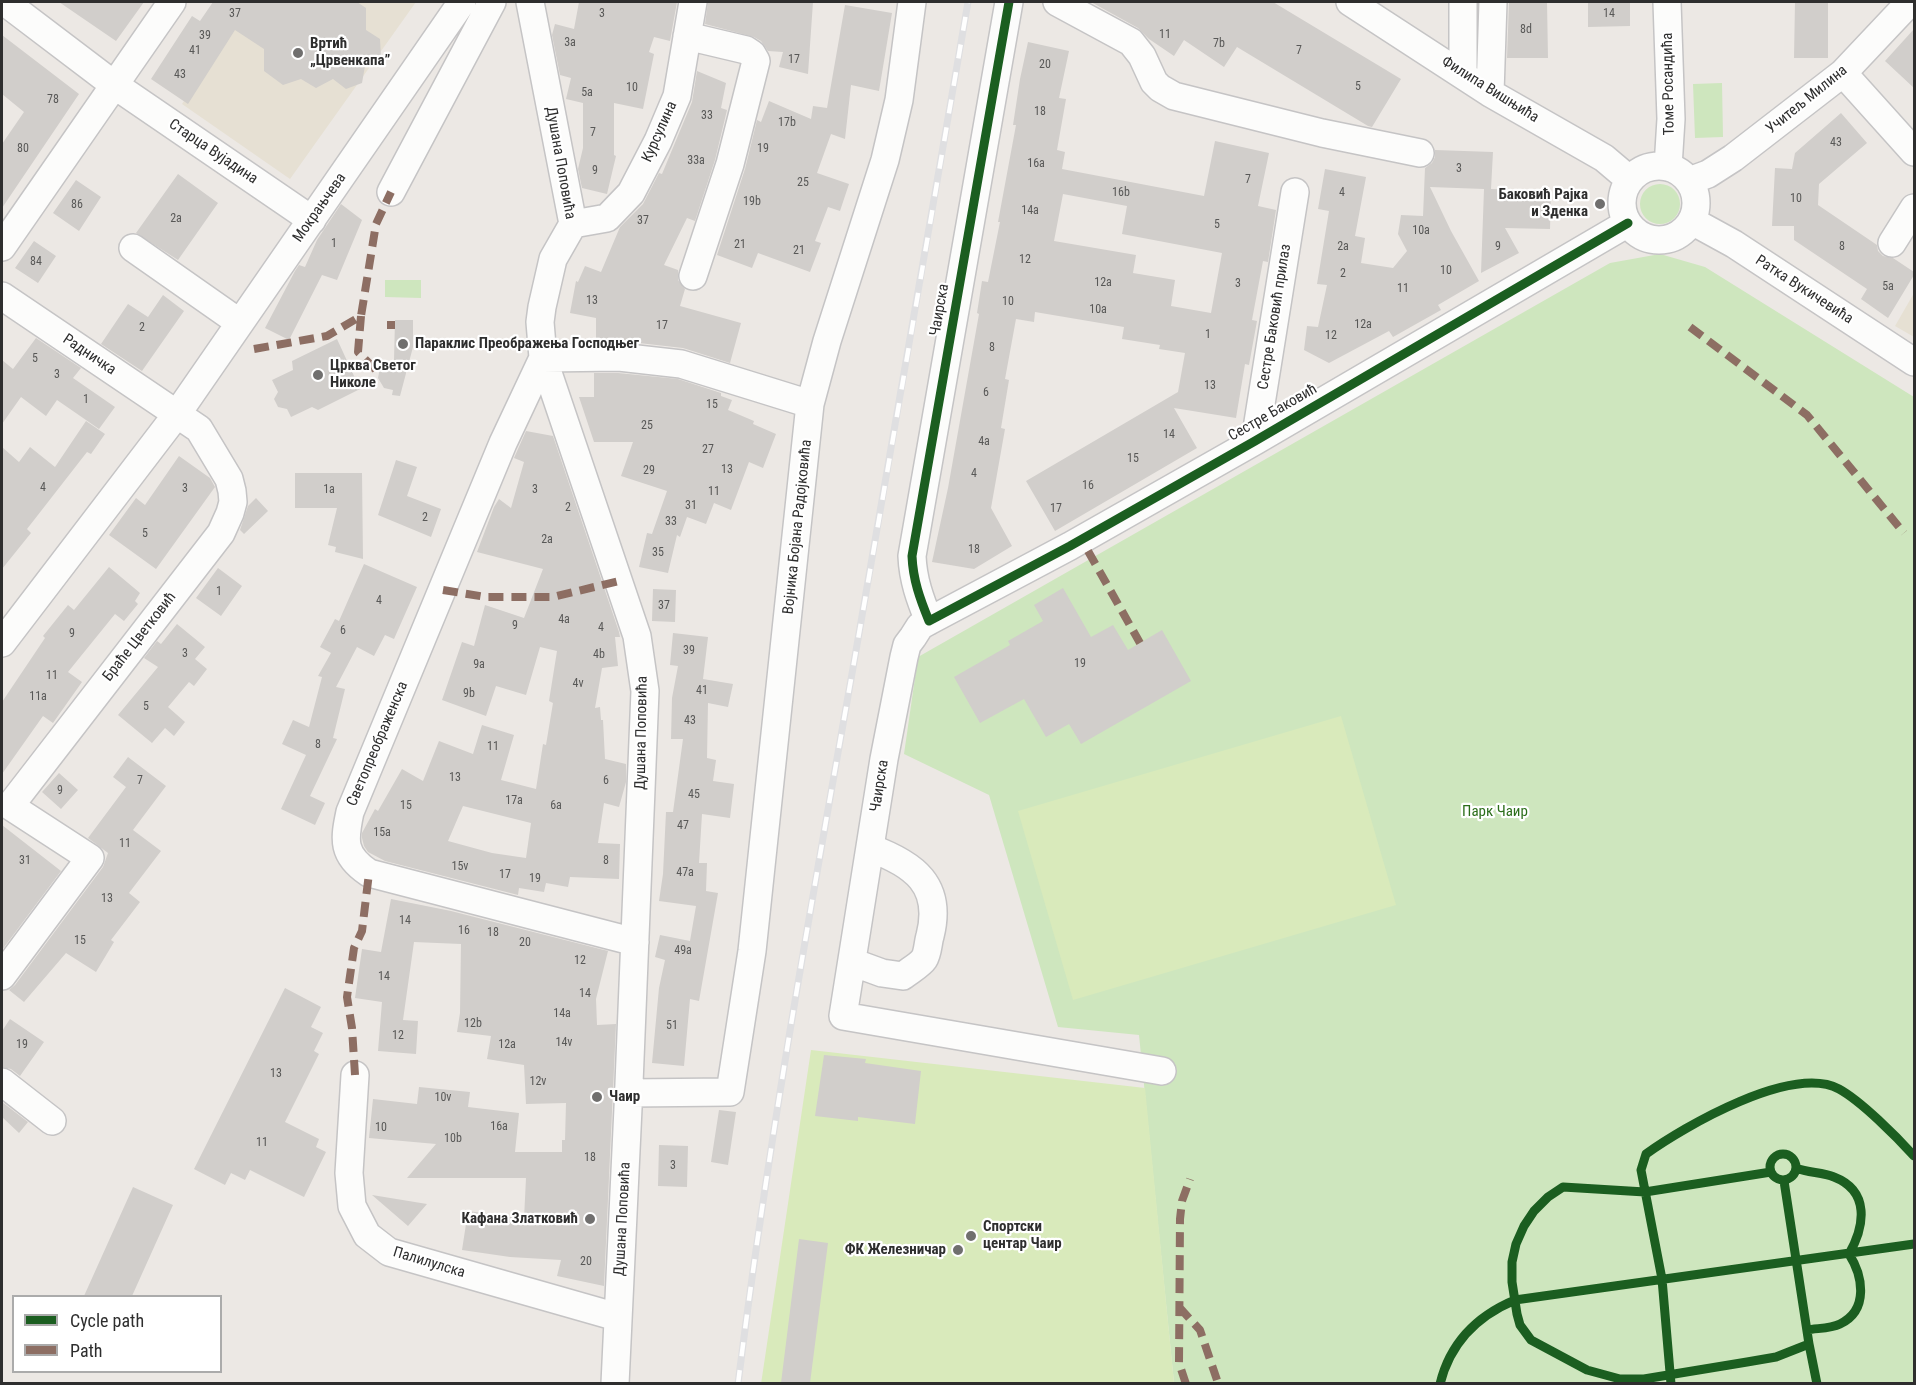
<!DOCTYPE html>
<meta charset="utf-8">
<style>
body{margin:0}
#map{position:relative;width:1916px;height:1385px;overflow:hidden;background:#ece8e4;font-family:"Roboto Condensed",sans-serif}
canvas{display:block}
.frame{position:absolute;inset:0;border:3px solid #2e2e2e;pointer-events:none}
.legend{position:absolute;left:12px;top:1295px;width:210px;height:78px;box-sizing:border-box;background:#fff;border:2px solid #ababab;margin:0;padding:8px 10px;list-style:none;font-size:18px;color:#2e2e2e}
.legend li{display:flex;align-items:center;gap:12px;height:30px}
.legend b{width:30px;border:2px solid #ababab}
</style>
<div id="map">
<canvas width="1916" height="1385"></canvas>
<div class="frame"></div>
<ul class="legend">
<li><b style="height:8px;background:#1b5e20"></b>Cycle path</li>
<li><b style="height:8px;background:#8d6e63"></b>Path</li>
</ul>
</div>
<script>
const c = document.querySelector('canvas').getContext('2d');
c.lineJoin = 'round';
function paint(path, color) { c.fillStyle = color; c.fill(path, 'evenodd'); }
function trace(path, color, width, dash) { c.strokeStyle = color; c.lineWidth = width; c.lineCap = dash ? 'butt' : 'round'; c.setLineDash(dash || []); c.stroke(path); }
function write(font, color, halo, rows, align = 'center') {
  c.font = font + ' "Roboto Condensed",sans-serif'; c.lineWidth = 4.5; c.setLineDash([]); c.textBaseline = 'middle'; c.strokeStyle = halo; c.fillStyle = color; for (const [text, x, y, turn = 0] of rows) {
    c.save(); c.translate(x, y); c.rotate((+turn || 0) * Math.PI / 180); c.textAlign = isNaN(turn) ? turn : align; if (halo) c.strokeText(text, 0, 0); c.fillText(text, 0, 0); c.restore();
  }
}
paint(new Path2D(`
 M251,2h165l-126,177 -108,-75z
 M1914,293v44l-19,-11z`), '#e6e0d3');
paint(new Path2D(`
 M1722,83l1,54 -28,1 -2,-54z
 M1640 204a20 20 0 1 1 40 0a20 20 0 1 1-40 0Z
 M1660,254l45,13 209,130v986h-740l-35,-348 -81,-8 -69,-232 -85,-41 14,-97 692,-394z
 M385,280h36v18l-36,-1z`), '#cee6be');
paint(new Path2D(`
 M1341,716l55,189 -323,95 -55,-189z
 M811,1050l334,38 29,295 -413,1z`), '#d9eabb');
paint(new Path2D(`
 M59,2h85l-28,39z
 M213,2h144l9,6v22l14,9 1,18 -16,9 -3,17 -16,6 -13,-10 -17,9 -15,-9 -18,6 -19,-14v-22l-29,-19 -47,74 -37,-25 41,-63 8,5z
 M579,2h98l-7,39 -16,-4 -5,15 5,2 -11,55 -29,-6v52l2,1 -9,38 -25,-6 -4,-19 5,-21v-45l-17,-4 5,-21 -11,-3 -8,-40 3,-11 19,5z
 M708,2h105l-5,72 -29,-7 4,-15 -15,-1 -7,-10 -7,-4 -49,-13z
 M1091,2h182l128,77 -29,48 -4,-1 -131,-79 -13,20 -40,-27 -10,16 -25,-17 -11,-11z
 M1509,2h38l1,56h-41z
 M1588,2h42v24l-42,1z
 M1795,2h33v56h-34z
 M845,5l47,8 -13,78 -28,-6 -6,54 -14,-5 -14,39 32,11 -9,27 -12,-4 -13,34 6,2 -11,29 -52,-19 -6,15 -35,-13 28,-86 12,-49 4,2 8,-21 42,18 2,-13 14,2z
 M1914,29v59l-29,-27z
 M2,35l77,59 -77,114v-64l22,-32 -22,-18z
 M1028,42l41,9 -10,47 7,1 -9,51 8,2 -3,17 142,27 11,-55 54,12 -11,53 18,4 -8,52 -5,-1 -11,59 5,1 -8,44 -4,-1 -9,54 -62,-10 23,40 -142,83 -29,-50 152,-89 7,-39 -26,-4 1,-4 -38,-6 2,-12 -89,-15 -1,10 -18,-3 -11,60 4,1 -8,48 4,1 -14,79 21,38 -38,23 -42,-7 16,-74 31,-174 -2,-1 5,-32 6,1 12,-60h-2l18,-97h-3l7,-46zM1063,194l64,12 -5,28 100,19 -11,60 -40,-7 4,-26 -42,-7 3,-18 -82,-14z
 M697,71l29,12 -5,25 6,2 -12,50 -20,61 -8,-3 -23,47 14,5v10l7,9 -5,17 61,17 -11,40 -47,-15 -62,-7 -25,1v-24l-26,-5 6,-32 2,1 7,-16 16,6 19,-45 23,-23 16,-31 3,1 30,-72z
 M1841,113l26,30 -48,41 -1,21 59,40 1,6 5,5 10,2 21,14v3l-26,43 -27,-19 6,-10 -73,-49v-14h-22l3,-58 17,1 3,-16z
 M1435,150l58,2 -2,37 60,2 -1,38 -45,-1 14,25 -38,20 3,-84 -54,-2 21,44 28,50 -41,24 3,5 -48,27 -4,-6 -60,32 -25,-13 3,-24 11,1 9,-42 -10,-1 12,-73 -11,-2 7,-40 41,8 -11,59 10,2 -4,25 32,5 14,-17 -9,-17 3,-19 22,1 2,-48 7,-5 3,-6z
 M178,174l40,29 -40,57 -42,-27z
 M76,180l25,17 -22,34 -26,-18z
 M341,204l21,16 -25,60 -15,-5 -33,65 -24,-12 30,-57 4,-6 6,2 12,-27z
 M34,241l22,15 -18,27 -23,-15z
 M163,295l21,16 -42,60 -41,-27 27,-40 20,13z
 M395,320h18v27l-13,49 -8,-1 1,-5 -9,-2 -6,-10 2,-10 14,-8z
 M36,338l45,30 -8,10 42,29 -16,22 -42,-29 -11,16 -25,-19 -19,27v-64l11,9z
 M337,339l23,50 -42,21 -6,-3 -21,10 -4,-8 -9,-2 -4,-8 4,-7 -6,-12 21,-10 -1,-9z
 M594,373h24l60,6 43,14v3l11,4 -4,10 26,11 -1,3 23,10 -13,34 -14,-6 -18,48 -17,-7 -8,21 -19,-7 -7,20 -3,-2 -9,38 -29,-6 8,-34 5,1 15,-43 -46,-15 12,-34h-39l-15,-45h15z
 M86,421l19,13 -14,20 -4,-2 -60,77 4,4 -29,36v-122l17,15 11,-15 25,20z
 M526,431l27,5 66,196 1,5h-5l3,29 -16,2 -7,40 5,-1 1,13h2l2,39 21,5v18l-7,25 -15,-4 -6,40 22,1 -1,35 -49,-2 -2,10 -22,-4 -2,9 -25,-4 -1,7 -133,-34 -17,-9 -4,-6 -2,-8v-5l13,-24 3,2 24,-42 21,12 16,-40 34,13 9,-29 32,10 -13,45 35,9 7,-45 3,1 7,-42 -4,-2 8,-50 -17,-4 -14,48 -30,-9 -10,30 -44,-16 20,-58 12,4 11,-41 39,13 19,-49 -66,-17 17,-45 5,-8 12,9 13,-46 -10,-4zM463,806l68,17 -5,35 -34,-5 -44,-12z
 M179,456l31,22 5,9 -59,82 -47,-34 27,-37 9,7z
 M396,460l21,7 -10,29 34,13 -10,28 -53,-22z
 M295,473h67l1,86 -28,-7 1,-5 -8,-2 9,-37h-42z
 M256,498l12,13 -24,23 -4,-4 8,-24z
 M364,564l53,23 -23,52 -9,-4 -11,21 -17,-9 -21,40 9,2 -12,49 4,1 -27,57 15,7 -10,22 -34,-16 25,-54 -24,-11 11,-24 16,7 13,-50 -4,-1 13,-23 -11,-6 15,-28 4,2z
 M109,567l31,26 -5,8 3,3 -14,17 -9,-7 -47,58 14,10 -29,41 -10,-7 -41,58v-72l43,-64 -2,-2 25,-31 6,5z
 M218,568l24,18 -21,30 -25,-18z
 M1063,588l28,49 22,-12 15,25 34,-20 29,51 -110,63 -12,-20 -23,13 -22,-38 -44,24 -26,-46 56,-32 -2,-4 35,-20 -9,-16z
 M653,589l23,1 -1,32 -23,-1z
 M177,624l28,23 -10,12 12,10 -13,17 -5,-4 -21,25 17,15 -11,14 -9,-8 -13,15 -34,-28 40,-48 -14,-9 13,-17 4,3z
 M673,633l35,4 -5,42 30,5 -5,23 -20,-4 -1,55 9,2 -3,21 21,3 -4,34 -28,-4 -3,49h8l-1,28 12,2 -19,108 -9,-2 -6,67 -32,-3 7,-75 6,-28 -10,-3 5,-22 30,6 6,-35 -37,-5 4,-27 3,-62h7l10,-73h-12l1,-41 6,-32 -8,-1z
 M128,757l38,29 -33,44 28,21 -32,42 11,9 -29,38 3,2 -18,30 -30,-19 -42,49 -15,-12 6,-5 88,-118 5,-14 -20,-15 38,-51 -13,-10z
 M59,773l19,17 -17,19 -19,-17z
 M2,825l59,46 -59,79z
 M391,899l60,12 157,40 -12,48 1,26 19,-1 -12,262 -47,-10 4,-16 -51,-3 -48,-7 6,-39 56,8 2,-41h-119l29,-34 -67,-6 4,-39 44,5 2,-17 51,5 -2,15 51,6 -4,39h47v-12h3l1,-37 -40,1 -2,-39 -37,-6 4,-23 -34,-4 3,-19 1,-69 -47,-2 -11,78 15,1 -2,33 -38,-3 4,-49 -27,-4 7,-49 19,3z
 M285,988l36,19 -10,20 12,6 -9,18 5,3 -34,68 34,17 -3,8 10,5 -22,45 -54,-27 -5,10 -14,-7 -6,12 -31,-16z
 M10,1019l34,23 -24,34 -9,-7 -9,-2v-36z
 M824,1055l42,4 -1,4 56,8 -6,53 -57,-7v4l-43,-5z
 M2,1102l26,20 -9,11 -17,-16z
 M719,1110l17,2 -8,53 -17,-3z
 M659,1145l29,1 -1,41 -29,-1z
 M133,1187l40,18 -41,91h-48z
 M372,1195l55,9 -19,22z
 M799,1239l29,4 -18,140h-29z`), '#d1cecb');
const minor = new Path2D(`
 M5,2l108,82 199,136
 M530,2l43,222 -20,35 -11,48 -2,15 3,36 94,278 8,55 -17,417 -13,276
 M1057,2l74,40 11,14 12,26 6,6 14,8 148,37 98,20
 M1350,2l140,91 114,65 26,22
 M1463,2v72
 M1667,2l4,117 -3,48
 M687,36l59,14 6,4 4,7 -26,103 -37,112
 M1843,73l71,79
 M1490,93l3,-91
 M1622 203a37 37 0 1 1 74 0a37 37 0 1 1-74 0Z
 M1689,181l19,-7 25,-16 110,-85 67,-71
 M391,192l101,-190
 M1692,221l42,23 180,118
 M573,224l34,-6 24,-25 27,-52 19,-45 16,-94
 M1892,243l22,-35
 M2,247l170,-245
 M133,248l107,75
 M2,296l197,133 30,50 3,12 1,11 -3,11 -9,20 -211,273 80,52 -88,118
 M543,358l-40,85 -153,369c-6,28 -8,43 19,61l266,69
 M543,358l76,-1 62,7 129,40
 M1255,441l40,-249
 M929,621c-9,-22 -16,-41 -17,-65l97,-554
 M2,643l175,-229 285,-412
 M852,962l30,11 21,3c6,-5 17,-11 21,-17 4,-6 4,-17 6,-23 13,-51 -16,-72 -60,-88
 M1162,1071l-319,-55 41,-257 20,-102 3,-12 6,-8 7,-11 9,-5 141,-75 185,-105 373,-218
 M355,1075l-6,98 3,33 15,29 22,17 228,65
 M2,1082l50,39
 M629,1093l101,-1 22,-141 58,-547 17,-63 58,-181 14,-60 13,-98`);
trace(minor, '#c5c4c5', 30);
trace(minor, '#fcfcfb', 27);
const rail = new Path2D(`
 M738,1384c30,-241 73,-478 115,-716 39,-222 77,-444 115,-666`);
trace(rail, '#dfdfe1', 7);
trace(rail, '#fff', 4.5, [14]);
trace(new Path2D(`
 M361,316l-3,36 20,20
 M387,325h8
 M1690,327l117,88 97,118
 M254,349l73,-13 34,-20 15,-92 15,-32
 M1088,551l52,92
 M443,590l43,7h67l66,-16
 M355,1075l-3,-47 -5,-31 7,-49 8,-17 7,-58
 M1179,1307l21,23 17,50
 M1186,1384l-7,-21 1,-144 2,-18 8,-22`), '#8d6e63', 8, [15, 8]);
trace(new Path2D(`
 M1009,2l-97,554c1,24 8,43 17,65l141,-75 185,-105 373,-218
 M1770 1167a13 13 0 1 1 26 0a13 13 0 1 1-26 0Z
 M1796,1168c13,5 26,4 38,9 36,14 31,49 15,77
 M1771,1172l-126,20 -82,-5 -15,10 -14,14 -10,15 -8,18 -4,18v20l5,32 3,11 11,15 56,30 33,9h24l103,-17 29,-5 33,-13
 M1784,1181l25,163 8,40
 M1807,1330c10,-2 23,-1 33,-6 29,-14 23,-48 9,-70
 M1440,1384c10,-41 37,-68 75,-84l399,-56
 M1671,1384l-9,-105 -21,-109 5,-16c39,-28 146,-90 193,-65 22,12 58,48 75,67`), '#1b5e20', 9);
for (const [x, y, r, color] of [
 [298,53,6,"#706f6e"],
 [1600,204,6,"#706f6e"],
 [403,344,6,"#706f6e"],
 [318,375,6,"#706f6e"],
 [597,1097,6,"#706f6e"],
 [590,1219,6,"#706f6e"],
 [971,1236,6,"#706f6e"],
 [958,1250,6,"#706f6e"]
]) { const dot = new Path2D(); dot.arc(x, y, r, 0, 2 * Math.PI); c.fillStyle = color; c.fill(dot); trace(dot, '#fff', 2); }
write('12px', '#585857', null, [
 ["37",235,14],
 ["3",602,14],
 ["14",1609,14],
 ["8d",1526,30],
 ["11",1165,35],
 ["39",205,36],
 ["3a",570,43],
 ["7b",1219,44],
 ["41",195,51],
 ["7",1299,51],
 ["17",794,60],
 ["20",1045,65],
 ["43",180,75],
 ["5",1358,87],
 ["10",632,88],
 ["5a",587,93],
 ["78",53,100],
 ["18",1040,112],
 ["33",707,116],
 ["17b",787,123],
 ["7",593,133],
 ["43",1836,143],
 ["80",23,149],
 ["19",763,149],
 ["33a",696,161],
 ["16a",1036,164],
 ["3",1459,169],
 ["9",595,171],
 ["7",1248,180],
 ["25",803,183],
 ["16b",1121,193],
 ["4",1342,193],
 ["10",1796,199],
 ["19b",752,202],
 ["86",77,205],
 ["14a",1030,211],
 ["2a",176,219],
 ["37",643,221],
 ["5",1217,225],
 ["10a",1421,231],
 ["1",334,244],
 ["21",740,245],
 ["2a",1343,247],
 ["9",1498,247],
 ["8",1842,247],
 ["21",799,251],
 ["12",1025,260],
 ["84",36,262],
 ["10",1446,271],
 ["2",1343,274],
 ["12a",1103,283],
 ["3",1238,284],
 ["5a",1888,287],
 ["11",1403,289],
 ["13",592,301],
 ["10",1008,302],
 ["10a",1098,310],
 ["12a",1363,325],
 ["17",662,326],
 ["2",142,328],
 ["1",1208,335],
 ["12",1331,336],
 ["8",992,348],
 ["5",35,359],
 ["3",57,375],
 ["13",1210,386],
 ["6",986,393],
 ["1",86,400],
 ["15",712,405],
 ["25",647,426],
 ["14",1169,435],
 ["4a",984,442],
 ["27",708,450],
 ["15",1133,459],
 ["13",727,470],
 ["29",649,471],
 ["4",974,474],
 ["16",1088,486],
 ["4",43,488],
 ["3",185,489],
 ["1a",329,490],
 ["3",535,490],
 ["11",714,492],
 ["31",691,506],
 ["2",568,508],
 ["17",1056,509],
 ["2",425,518],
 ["33",671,522],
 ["5",145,534],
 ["2a",547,540],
 ["18",974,550],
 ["35",658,553],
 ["1",219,592],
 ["4",379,601],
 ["37",664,606],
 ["4a",564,620],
 ["9",515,626],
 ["4",601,628],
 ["6",343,631],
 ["9",72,634],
 ["39",689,651],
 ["3",185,654],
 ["4b",599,655],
 ["19",1080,664],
 ["9a",479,665],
 ["11",52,676],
 ["4v",578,684],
 ["41",702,691],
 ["9b",469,694],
 ["11a",38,697],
 ["5",146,707],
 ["43",690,721],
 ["8",318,745],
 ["11",493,747],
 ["13",455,778],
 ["7",140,781],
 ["6",606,781],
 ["9",60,791],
 ["45",694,795],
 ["17a",514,801],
 ["15",406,806],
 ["6a",556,806],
 ["47",683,826],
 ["15a",382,833],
 ["11",125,844],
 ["31",25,861],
 ["8",606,861],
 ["15v",460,867],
 ["47a",685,873],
 ["17",505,875],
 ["19",535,879],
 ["13",107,899],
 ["14",405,921],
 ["16",464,931],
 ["18",493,933],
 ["15",80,941],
 ["20",525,943],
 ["49a",683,951],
 ["12",580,961],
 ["14",384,977],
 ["14",585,994],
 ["14a",562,1014],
 ["12b",473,1024],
 ["51",672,1026],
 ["12",398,1036],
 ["14v",564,1043],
 ["19",22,1045],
 ["12a",507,1045],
 ["13",276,1074],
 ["12v",538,1082],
 ["10v",443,1098],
 ["16a",499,1127],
 ["10",381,1128],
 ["10b",453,1139],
 ["11",262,1143],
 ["18",590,1158],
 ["3",673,1166],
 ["20",586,1262]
]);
write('bold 15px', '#2e2e2e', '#fff', [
 ["Вртић",310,44],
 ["„Црвенкапа”",310,61],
 ["Баковић Рајка",1588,195,"right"],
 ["и Зденка",1588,212,"right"],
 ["Параклис Преображења Господњег",415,344],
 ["Црква Светог",330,366],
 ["Николе",330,383],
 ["Чаир",609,1097],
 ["Кафана Златковић",578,1219,"right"],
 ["Спортски",983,1227],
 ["центар Чаир",983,1244],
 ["ФК Железничар",946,1250,"right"]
], 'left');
write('15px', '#2e2e2e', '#fff', [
 ["Томе Росандића",1669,84,-91],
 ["Филипа Вишњића",1490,90,32],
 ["Учитељ Милина",1807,100,-39],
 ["Курсулина",660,132,-66],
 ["Старца Вујадина",213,152,34],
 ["Душана Поповића",560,163,80],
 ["Мокрањчева",320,208,-55],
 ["Ратка Вукичевића",1804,290,33],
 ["Чаирска",940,310,-80],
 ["Сестре Баковић прилаз",1275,317,-81],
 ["Радничка",89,355,34],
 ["Сестре Баковић",1273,413,-30],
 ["Војника Бојана Радојковића",798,527,-84],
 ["Браће Цветковић",140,637,-52],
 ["Душана Поповића",642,733,-89],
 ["Светопреображенска",378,744,-67],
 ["Чаирска",880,786,-81],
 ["Душана Поповића",623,1219,-87],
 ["Палилулска",429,1263,17]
]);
write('15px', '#2c6e1b', '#fff', [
 ["Парк Чаир",1495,812]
]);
</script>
